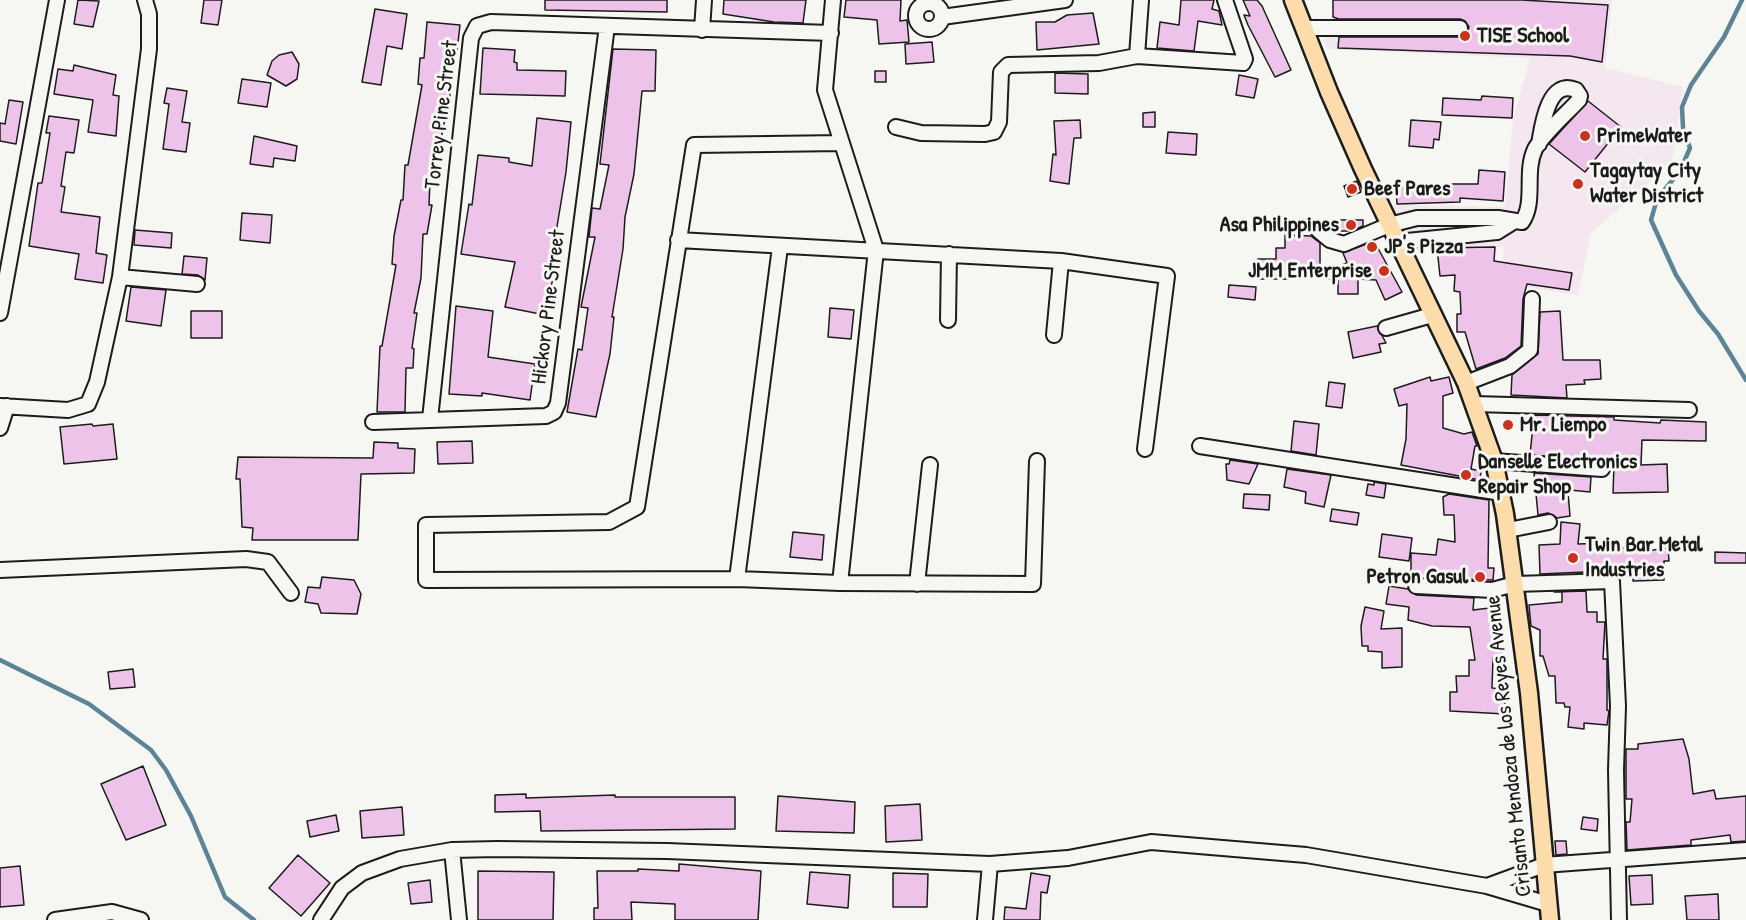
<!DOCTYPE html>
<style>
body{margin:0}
canvas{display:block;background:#f6f6f2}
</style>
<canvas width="1746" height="920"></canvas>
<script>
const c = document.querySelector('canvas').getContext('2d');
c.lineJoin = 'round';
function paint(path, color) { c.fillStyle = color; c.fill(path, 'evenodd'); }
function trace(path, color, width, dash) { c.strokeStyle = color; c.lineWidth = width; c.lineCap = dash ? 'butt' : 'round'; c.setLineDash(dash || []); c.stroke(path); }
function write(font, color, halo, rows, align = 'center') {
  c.font = font + ' "Patrick Hand",sans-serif'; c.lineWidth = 6; c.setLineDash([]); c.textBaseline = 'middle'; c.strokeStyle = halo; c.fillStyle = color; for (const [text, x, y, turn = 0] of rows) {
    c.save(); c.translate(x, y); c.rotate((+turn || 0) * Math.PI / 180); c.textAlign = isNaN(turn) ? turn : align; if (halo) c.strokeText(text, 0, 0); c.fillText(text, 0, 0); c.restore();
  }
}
paint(new Path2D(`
 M1458,0h154l-7,68 78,19 -11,76 -81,70 -13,62 -77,-11 3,-37 -92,1 -23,-43 116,2 8,-87 17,-62 -203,-9 -13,-31 141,6z`), '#f4e7ef');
trace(new Path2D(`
 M1742,0l-18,37 -33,48 -9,22 1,21 7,20 -10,23 -23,28 -6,21 25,55 23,36 19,23 28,46
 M0,660l89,44 62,46 15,20 25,46 34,81 29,23`), '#5c8496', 4.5);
const building = new Path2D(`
 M78,0l21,1 -6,26 -19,-3z
 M204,0h18l-4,25 -17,-2z
 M545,0h122v12l-122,-2z
 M724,0h82l-3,23 -29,-1 -51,-8z
 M846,0h55l-1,21 7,-1 2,22 -30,2 -2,-24 -33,-3z
 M1181,0h33l-2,9 7,2 3,14 -24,-4 -4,30 -37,-3 3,-26 19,3z
 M1243,0h14l5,6 29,64 -16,7 -27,-52 -4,-10 6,1z
 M1333,0h189l86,5 -6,57 -32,-6 -232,-8 1,-11h121l7,-4 2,-6 -4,-6 -5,-2h-121l-6,-2z
 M375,9l32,5 -5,35 -15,-3 -6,39 -19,-3z
 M1093,13l6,31 -62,6 -1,-28h19l12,-7z
 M427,22l33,3 -3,26 -4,-1 -3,45 -13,63 -6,-1 -2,48h3l-5,29h-4l-2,44 -7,35h3l-5,35 2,1 -1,19h-7l-1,44h-28l3,-66h2l14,-81 -4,-1 2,-28 7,-36h2l2,-35h3l14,-80 -4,-1 2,-26h4z
 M932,42l2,20 -28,2 -1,-20z
 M483,48l32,2 -1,12 3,1v7l49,1 -1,25 -85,-2z
 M613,49l43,1 -1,41h-13l-8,83 -9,43 -2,32 -11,68h2l-4,37 -14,63 -29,-5 11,-63 4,1 6,-42 -7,-1 14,-70h-6l3,-29 8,1 9,-44 -9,-1z
 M292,52l7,12 -2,15 -11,7 -19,-11 5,-14 7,-6z
 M74,65l42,10 -3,20 6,1 -3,40 -28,-4 5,-32 -39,-6 4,-25 15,2z
 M875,71h11v11h-11z
 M1055,73l33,1v20l-33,-1z
 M1239,75l19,4 -4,19 -18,-3z
 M242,79l29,4 -4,24 -29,-4z
 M167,88l20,3 -5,31 8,1 -4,29 -23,-3 6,-45 -5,-1z
 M1482,96l31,2 -1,20 -70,-3 1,-17 38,2z
 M9,100l14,2 -7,42 -16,-3v-18l5,1z
 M1588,101l33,26 -36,45 -36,-28z
 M1155,112v15h-12v-14z
 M49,116l30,4 -5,33 -8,-1 -5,34 4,1 -4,25 39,5 -4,36 11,2 -4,28 -28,-4 4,-25 -50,-8 9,-63h4l8,-50h-4z
 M537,118l34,4 -5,50 -15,91 5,1 -11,51 -40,-8 10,-45 -54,-8 8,-50 3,1 6,-50 31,3v4l23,4z
 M1080,120l1,18h-7l-5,46 -19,-3 3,-27 3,1 -2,-34z
 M1411,120l30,2 -2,18 -5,-1 -1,9 -24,-2z
 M1168,132l29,2 -1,21 -30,-2z
 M254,136l43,10 -2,15 -21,-3 -1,9 -23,-3z
 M1479,170l26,2 -2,29 -43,-3v4l-63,2 -1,-15 37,-5h45z
 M1357,181l4,11 -13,5 -4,-11z
 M242,213l30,2 -2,28 -30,-3z
 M1339,220h24v6l-11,5h-13z
 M135,230l37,3 -1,15 -37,-3z
 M1285,235l26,1 9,7v32h-31v4h-31v-20h18v-11h9z
 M1374,241l28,51 -17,8 -9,-20 -18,-1v15h-20v-15h-9v-10l18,-6 -4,-10z
 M1495,247l-1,14 78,12 -3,17 -42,-6 -4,15 -2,47 -16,12 -29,11 -11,-37h-8v-18h4l-1,-22 -6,-1 1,-16 -15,1 -3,-28z
 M184,256l23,2 -2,22 -7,-5 -16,-1z
 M1229,285l27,2 -1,13 -27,-3z
 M131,287l35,3 -5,36 -35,-5z
 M456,306l37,5 -5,46 47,7 -5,36 -48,-7v3l-33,-2z
 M830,308l24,2 -3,29 -23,-2z
 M191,311h31v27h-31z
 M1560,311l3,49h37l1,19 -17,1 1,4 -19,1 1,13 -56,-3 1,-20 26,-21 2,-42z
 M1377,326l9,17 -7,1 2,8 -28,6 -5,-26z
 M1430,377l1,4 18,-4 4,16 -10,3v32l21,6 8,-2 5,14h-2l-4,23 10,2 -1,9 -79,-15 5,-26 1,-35 -8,2 -5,-17z
 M1329,382l16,2 -3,24 -16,-2z
 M1534,415l80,2v3l46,3 1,-3 45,2v19l-64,-1 -1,25 26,-1 1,28 -55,1 1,-28 -11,-5 -73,-5z
 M1294,421l25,3 -3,31 -25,-4z
 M92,424l1,2 20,-2 4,35 -53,5 -4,-37z
 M472,441l1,22 -35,1 -1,-22z
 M374,442l24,1v5l17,1 -1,24 -53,1 -3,66h-106l1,-12 -11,-1 -2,-48h-4l2,-22 135,1z
 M1230,460l28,4 -9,20 -22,-4 -1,-16h3z
 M1287,469l44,6 -7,32 -19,-4 1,-11 -22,-5z
 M1534,473l57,4 -1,15 -20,-2 -2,2 2,24 -13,2 -9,-5 -10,2z
 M1374,482l12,2 -2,14 -18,-3 2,-11 6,1z
 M1244,494l26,1 -1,15 -26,-2z
 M1449,494l40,6 -1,68h6l-1,12 -82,-2v-25l25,2 2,-16 17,3 -1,-27h-10l-1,-18z
 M1332,509l27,4 -2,12 -27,-4z
 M1561,522l19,2 -2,20 29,-1 1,4 45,3 15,-2 1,13h-5v19l-31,1v-16l-25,-1v7l-68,3 -1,-29 21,-1z
 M793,532l31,3 -2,25 -32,-3z
 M1382,534l30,4 -3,23 -30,-4z
 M1715,552l31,1v10h-31z
 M322,577l32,3 7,14 -4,20 -36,-1 -3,-9 -13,-2 3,-15 12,1z
 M1389,586l19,3 8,6 58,3 -1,12 25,-3 4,51h-9l-1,30 13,1v25l-55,-3v-19h7l-1,-16h13v-16h6l-5,-33 -38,-1 -24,-6 1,-13 -23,-3z
 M1586,591l1,21h10v10h8l-2,37h4v51l2,1 -2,14 -23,-2v6l-16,-2 2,-20h-5l-1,-4h-8l-1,-27h-6l-6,-20h-3v-26l-9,-4 -2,-21 33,-3v-10h-8z
 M1365,607l19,4 -3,18 21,-1v39l-20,1v-16l-14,-1v-5h-6l-1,-20z
 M133,669l2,18 -25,2 -2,-17z
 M1683,739l6,20 4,35 21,-4 2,9 30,-3v45l-15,1 -1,-7 -39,5v5l-64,5 -1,-28h4l2,-23h-6v-50h12v-5z
 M143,766l23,59 -40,15 -25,-56z
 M526,794v4l89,-3v2h120v32l-194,2 -1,-20 -45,1v-17z
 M778,796l77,6 -1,31 -78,-2z
 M920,804l2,36 -36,2 -1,-36z
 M402,807l2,28 -42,3 -2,-27z
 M336,815l3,16 -29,6 -3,-16z
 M1583,817l15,2 -1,12 -16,-2z
 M1555,841h11l1,13 -11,1z
 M298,855l32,28 -29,33 -32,-28z
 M679,864l82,7 -3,49h-83v-16l-44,-2 1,18h-38v-12h4l-1,-37h41v-2l41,2z
 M20,866l4,39 -24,2v-39z
 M478,871l76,1 -1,48h-75z
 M810,872l40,3 -2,33 -41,-4z
 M893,873l35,1 -1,33h-34z
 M1031,873l19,3 -3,17 -6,-1 -1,28h-36l1,-13 21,2z
 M1652,875l1,29 -22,1 -2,-29z
 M430,880l2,22 -21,2 -3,-21z
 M1718,894l1,26h-32l-2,-24z`);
paint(building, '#eec3e9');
trace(building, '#1c1c1c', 1.5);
const minor = new Path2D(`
 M833,0l-8,90 51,160 -36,333
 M916 16a13 13 0 1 1 26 0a13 13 0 1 1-26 0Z
 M942,17l123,-17
 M1305,28h155
 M702,30l2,-30
 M1137,56l4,-56
 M896,127l25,6 64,1 9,-2 5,-10 2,-50 7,-7 91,-2 38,-7 106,7 2,-4 -20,-59
 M842,143l-148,2 -57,362 -28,15 -183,3v55l311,-1 103,4 193,1 4,-123
 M1318,230l12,10 14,4 45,-19 28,-7h81l24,4c14,-20 2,-50 13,-73 8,-15 31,-35 44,-49l1,-4 -4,-6c-28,-12 -34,36 -37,54
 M678,240l383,21 106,15 -22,173
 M1397,242l100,-10 16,-10
 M120,277l77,7
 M0,313l57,-313
 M948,320l1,-66
 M1386,328l46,-13
 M1054,335l7,-74
 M1466,383l44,-17 20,-16 2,-51
 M1474,404l215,6
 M0,406l68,4 20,-6 9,-22 23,-105 29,-228v-35l-4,-14
 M430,419l41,-381 6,-12 14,-4 340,11
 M373,422l173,-6 8,-4 4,-9 49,-377
 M0,428l7,-22
 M1200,446l302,47
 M1494,461l108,8
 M1508,530l41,-8
 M0,570l246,-11 22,3 23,31
 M737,579l43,-332
 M917,584l13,-119
 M1416,586l76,4 23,-6 97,-3 6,125 -2,64 3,150
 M452,850l7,70
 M1487,886l57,-21 202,-15
 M55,920l57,-8 29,8
 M321,920l21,-32 20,-15 38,-14 52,-9 45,-1 170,2 323,13 78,-6 83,-16 155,13 181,31 61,18
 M985,920l5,-56`);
const major = new Path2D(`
 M1293,0l36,92 34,77 103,214 28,78 11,53 24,179 21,227`);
trace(minor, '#1c1c1c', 18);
trace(major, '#1c1c1c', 21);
trace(minor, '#f6f6f2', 14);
trace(major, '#fddcac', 16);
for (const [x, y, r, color] of [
 [1465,36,6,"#c8321e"],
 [1585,136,6,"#c8321e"],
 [1578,184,6,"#c8321e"],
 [1352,189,6,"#c8321e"],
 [1351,225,6,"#c8321e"],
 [1372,247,6,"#c8321e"],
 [1384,271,6,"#c8321e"],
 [1508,425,6,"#c8321e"],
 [1466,475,6,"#c8321e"],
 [1573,558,6,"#c8321e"],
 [1480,577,6,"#c8321e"]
]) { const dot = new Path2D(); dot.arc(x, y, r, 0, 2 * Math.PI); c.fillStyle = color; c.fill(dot); trace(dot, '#f6f6f2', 2); }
write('bold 22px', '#1c1c1c', '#f6f6f2', [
 ["TISE School",1477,36],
 ["PrimeWater",1597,136],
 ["Tagaytay City",1590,171],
 ["Water District",1590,196],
 ["Beef Pares",1364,189],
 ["Asa Philippines",1339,225,"right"],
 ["JP's Pizza",1384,247],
 ["JMM Enterprise",1372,271,"right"],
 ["Mr. Liempo",1520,425],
 ["Danselle Electronics",1478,462],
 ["Repair Shop",1478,487],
 ["Twin Bar Metal",1585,545],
 ["Industries",1585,570],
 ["Petron Gasul",1468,577,"right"]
], 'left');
write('22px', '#1c1c1c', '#f6f6f2', [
 ["Torrey Pine Street",442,115,-83],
 ["Hickory Pine Street",549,307,-83],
 ["Crisanto Mendoza de los Reyes Avenue",1509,746,-96]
]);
</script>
